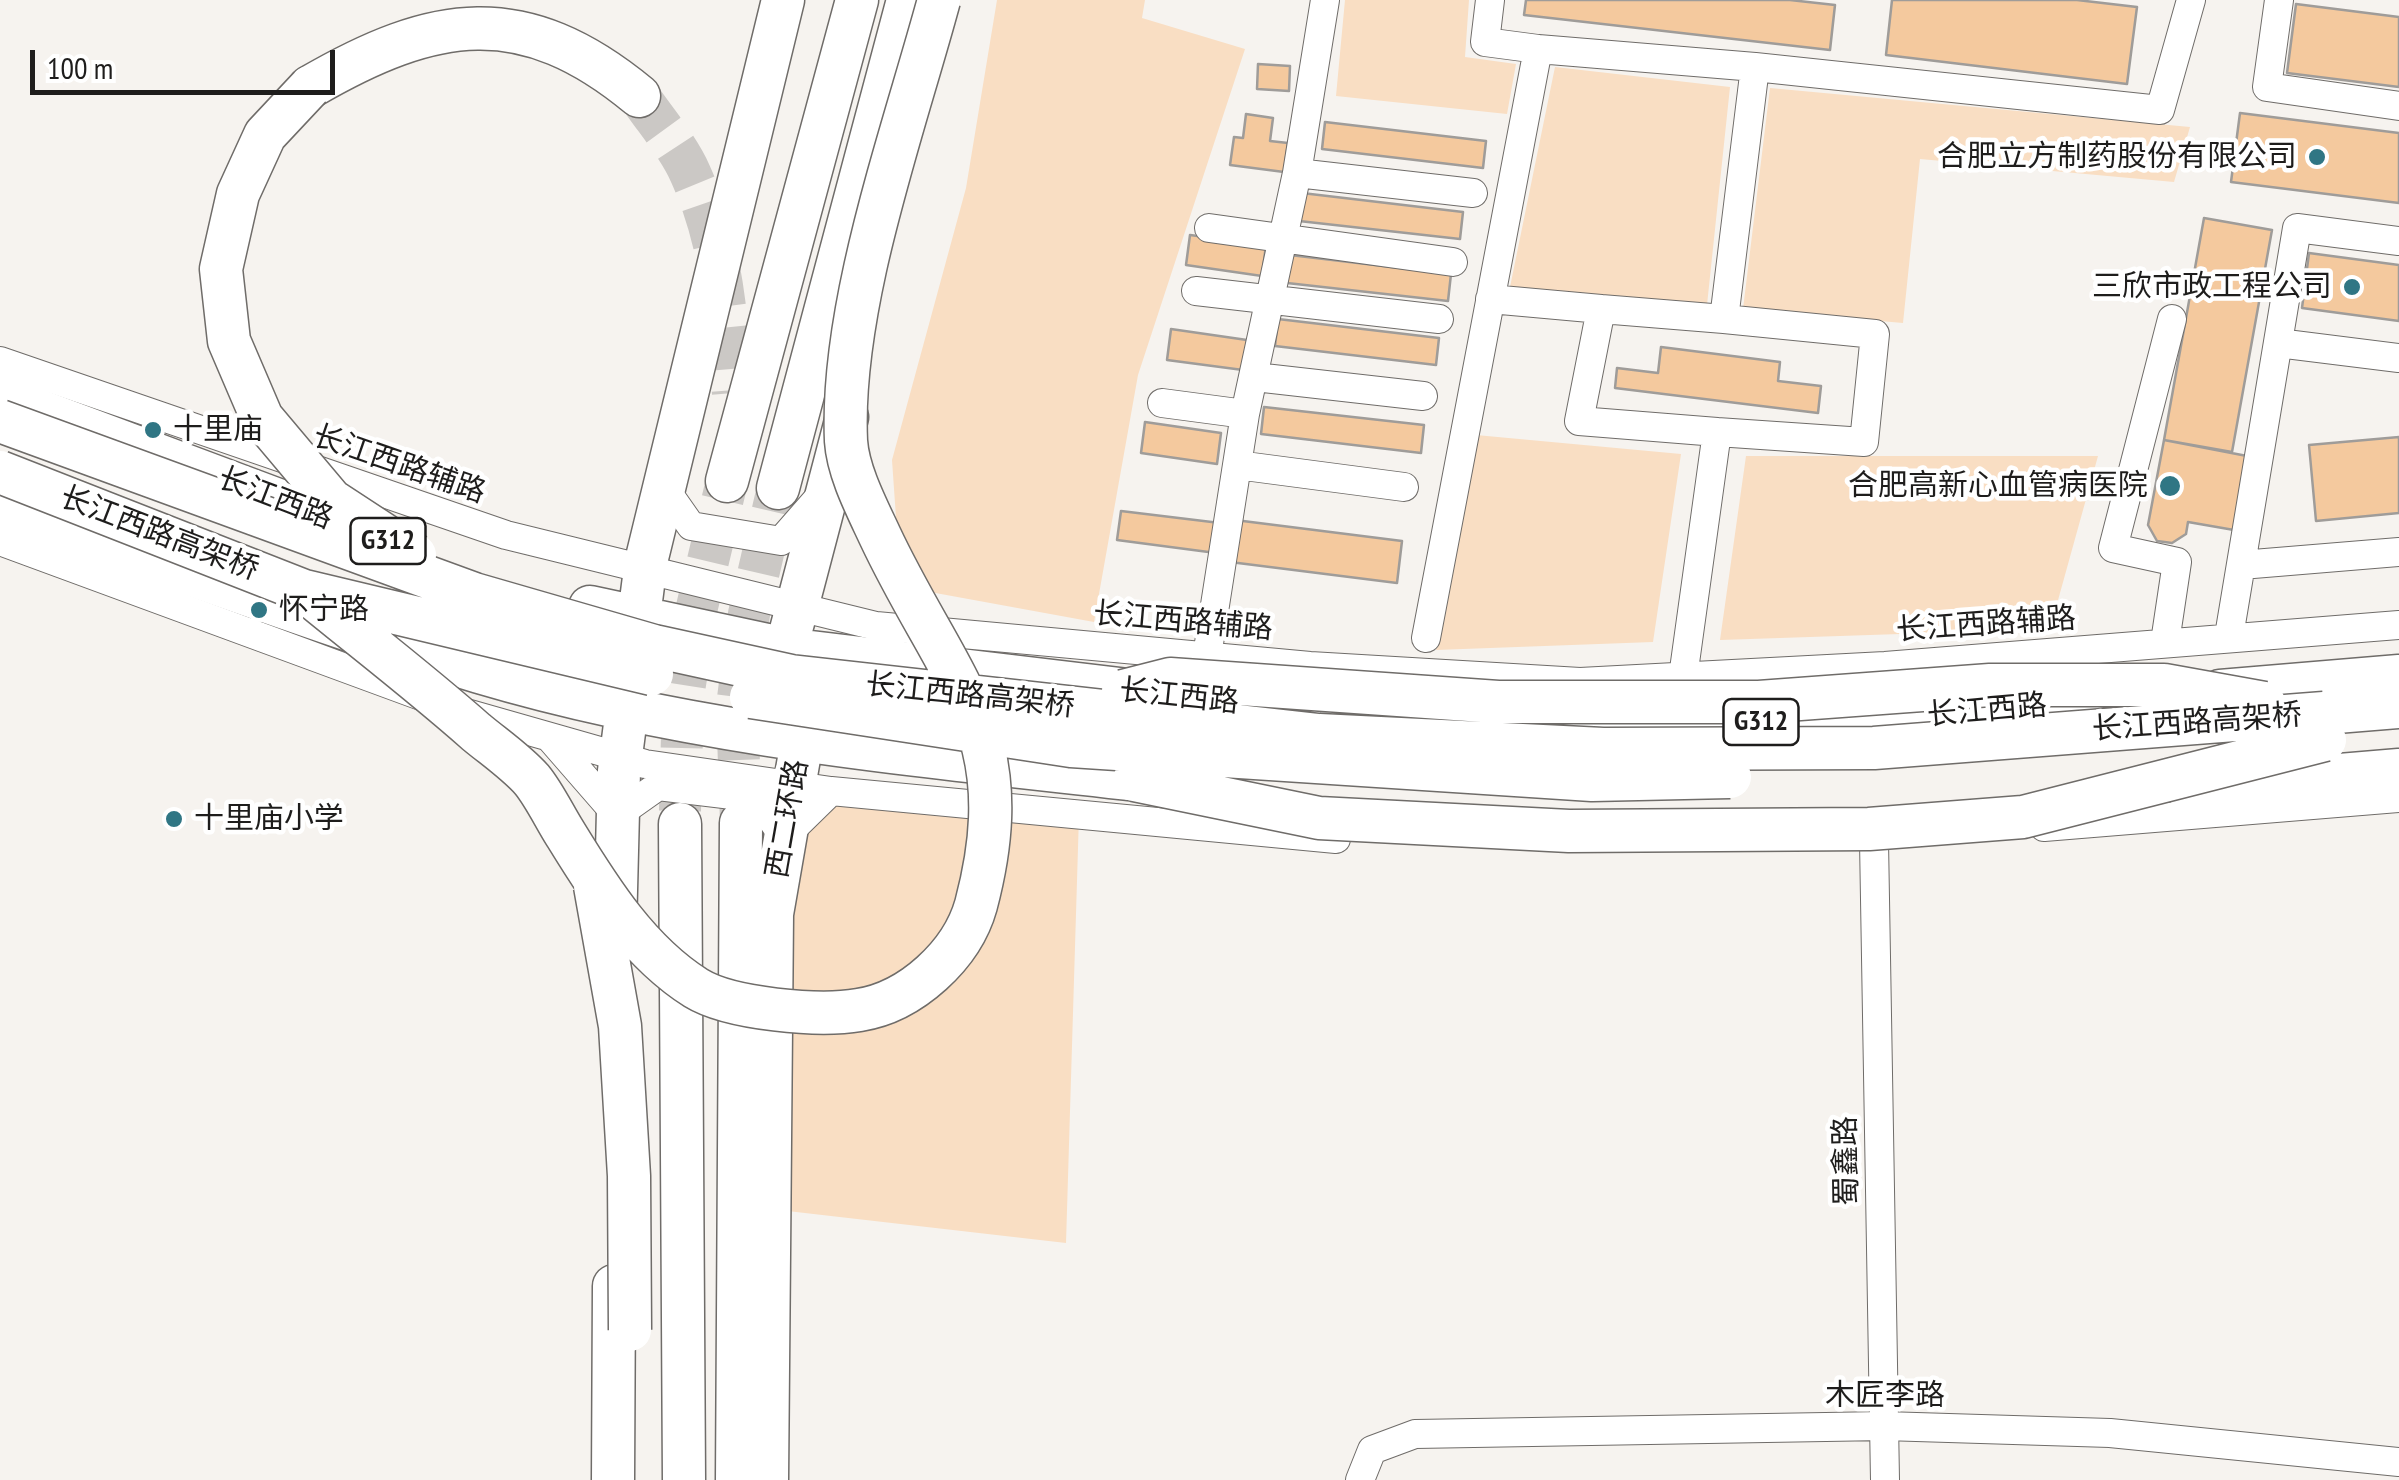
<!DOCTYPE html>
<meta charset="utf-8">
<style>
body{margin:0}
#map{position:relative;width:2399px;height:1480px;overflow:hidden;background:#f6f3ef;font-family:"PT Sans Narrow",sans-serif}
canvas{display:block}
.scale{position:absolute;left:30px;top:50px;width:305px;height:45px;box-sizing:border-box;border:5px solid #1e1d1c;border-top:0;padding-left:12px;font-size:30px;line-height:35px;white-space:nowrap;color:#1e1d1c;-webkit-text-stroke:8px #fff;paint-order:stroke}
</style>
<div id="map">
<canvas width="2399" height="1480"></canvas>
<div class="scale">100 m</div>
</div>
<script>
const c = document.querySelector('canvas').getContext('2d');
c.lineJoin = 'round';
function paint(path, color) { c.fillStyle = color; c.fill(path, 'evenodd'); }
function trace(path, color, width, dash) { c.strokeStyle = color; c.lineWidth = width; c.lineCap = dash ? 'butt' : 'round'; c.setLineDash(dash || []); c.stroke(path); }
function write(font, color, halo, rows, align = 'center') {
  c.font = font + ' "PT Sans Narrow","Noto Sans SC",sans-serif'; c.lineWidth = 9; c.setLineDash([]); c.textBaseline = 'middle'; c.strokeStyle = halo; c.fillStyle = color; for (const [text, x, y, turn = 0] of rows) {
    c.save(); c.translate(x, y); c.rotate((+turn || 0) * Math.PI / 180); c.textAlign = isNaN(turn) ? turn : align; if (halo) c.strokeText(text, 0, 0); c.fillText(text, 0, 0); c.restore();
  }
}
paint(new Path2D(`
 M997,0h148l-3,18 103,31 -107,326 -44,247 -164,-30 -33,-60 -5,-72 74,-272z
 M1345,0h124l-4,57 51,7 -9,50 -171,-18z
 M1555,67l175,20 -23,218 -197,-18z
 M1770,88l420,39 -16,55 -254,-23 -17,164 -160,-14z
 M1476,435l205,19 -28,188 -217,8z
 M1746,456h352l-48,173 -330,11z
 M831,791l248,24 -13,428 -296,-34 14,-372z`), '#f9dec3');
const building = new Path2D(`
 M1526,0h264l45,5 -5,45 -306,-35z
 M1892,0h185l60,7 -10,77 -241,-29z
 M2296,4l103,13v70l-112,-14z
 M1258,64l32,2 -1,25 -32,-2z
 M2240,113l159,20v70l-168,-21z
 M1246,114l27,4 -3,23 18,2 -4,29 -54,-7 4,-28 9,1z
 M1325,122l161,19 -3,27 -161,-19z
 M1302,193l161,19 -3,27 -161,-18z
 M2204,218l68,12 -40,222 -68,-12z
 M1190,235l76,10 -4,31 -76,-11z
 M2309,253l90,12v56l-97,-13z
 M1290,255l161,19 -3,27 -161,-18z
 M1278,319l161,19 -3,27 -161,-19z
 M1171,329l76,11 -4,30 -76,-10z
 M1661,347l119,15 -2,19 43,5 -3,27 -203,-25 2,-20 41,5z
 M1264,407l160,18 -3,28 -160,-19z
 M1145,422l76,11 -4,31 -76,-11z
 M2399,437v76l-83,8 -7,-76z
 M2164,440l83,16 -13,74 -46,-8 -2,12 -14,9 -15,-2 -9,-16z
 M1121,511l99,12 -4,30 -99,-13z
 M1235,520l167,21 -5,42 -167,-21z`);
paint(building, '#f4c99e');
trace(building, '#9f9c99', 2.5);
trace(new Path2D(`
 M639,96c16,24 39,50 51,77 32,71 37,144 43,220
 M680,811l3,-114 14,-90 30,-126
 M741,823l-4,-117 12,-92 29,-126`), '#cbc8c5', 42, [42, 21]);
const minor = new Path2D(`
 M2279,0l-12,87 132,19
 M1538,49l217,18
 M1297,173l176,20
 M1209,228l244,34
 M1196,291l243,28
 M1490,299l111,10
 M2278,343l121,15
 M0,361l506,174 370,91 434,40 270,16 305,-16 514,-41
 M1255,377l168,19
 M1162,403l83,11
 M1717,432l-138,-11 22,-112 123,10
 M1237,465l167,22
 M663,486l28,40 90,15 42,-48
 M0,541l421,155
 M2241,565l158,-13
 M2229,636l68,-408 102,13
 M1426,638l112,-589 -53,-7 5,-42
 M2165,642l12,-80 -64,-14 59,-229
 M1207,656l38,-242 52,-241 28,-173
 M1683,677l34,-245 147,10 11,-108 -151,-15 31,-252 405,43 31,-110
 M466,713l179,51 186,27 505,48
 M550,738l67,77 41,-29 99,12 27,39 47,-46
 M2044,827l355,-29
 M1874,841l11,639
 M1360,1480l12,-30 43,-16 469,-8 226,7 289,29`);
const highway = new Path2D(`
 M310,87c124,-72 213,-87 329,9
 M0,396l310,116
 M727,481l130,-481
 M778,488l130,-488
 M0,508c159,54 318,115 479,164 225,67 462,85 693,112
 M590,607l196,42 526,63 119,5
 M2220,691l179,-15
 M2324,713l75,-6
 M1526,721c192,8 383,-3 574,-20
 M2186,788l213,-18
 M680,824l4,656
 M615,930l4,-159 27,-209 137,-562
 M613,1480l1,-194
 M737,1480l4,-657
 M767,1480l5,-566 30,-173 -16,-92 61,-232`);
trace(minor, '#6f6c69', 30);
trace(highway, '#6f6c69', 45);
trace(minor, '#fff', 28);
trace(highway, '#fff', 42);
const highwayBridge = new Path2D(`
 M310,87l-45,48 -27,59 -17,75 8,72 33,77 69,82 84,55
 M0,421l474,173 180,52 137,30 528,59 284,14 271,-1 450,-35
 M0,472l304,119 348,83
 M312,597c55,45 111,88 164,135 18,15 40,30 56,48 13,16 23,38 34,55 35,57 73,117 130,153 34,21 123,29 163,22 52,-8 103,-55 117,-105 46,-174 -28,-224 -96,-369 -13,-28 -32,-64 -34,-95 -6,-136 57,-308 93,-441
 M1123,691l47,-12 328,23h261l231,-17h174l100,18
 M751,697l320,49 521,34 138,-3
 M1134,780l185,38 250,13 300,-2 154,-12 302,-77
 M595,886l25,140 9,150 1,154`);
trace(highwayBridge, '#6f6c69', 45, []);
trace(highwayBridge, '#fff', 42);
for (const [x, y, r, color] of [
 [2317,157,10,"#307684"],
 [2352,287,10,"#307684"],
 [153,430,10,"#307684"],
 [2170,486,12,"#307684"],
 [259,610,10,"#307684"],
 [174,819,10,"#307684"]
]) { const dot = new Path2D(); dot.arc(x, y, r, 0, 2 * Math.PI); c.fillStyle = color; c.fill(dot); trace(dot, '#fff', 4); }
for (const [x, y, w] of [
 [388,541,75],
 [1761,722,75]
]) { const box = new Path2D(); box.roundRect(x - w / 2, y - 23, w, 46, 8); c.fillStyle = '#fff'; c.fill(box); trace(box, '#1e1d1c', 2.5); }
write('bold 28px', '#1e1d1c', null, [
 ["G312",388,541],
 ["G312",1761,722]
]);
write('30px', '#1e1d1c', '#fff', [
 ["合肥立方制药股份有限公司",2297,157],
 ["三欣市政工程公司",2332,287],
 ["十里庙",173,430,"left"],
 ["合肥高新心血管病医院",2148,486],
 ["怀宁路",279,610,"left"],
 ["十里庙小学",194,819,"left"]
], 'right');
write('30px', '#1e1d1c', '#fff', [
 ["长江西路辅路",399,465,19],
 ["长江西路",275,499,21],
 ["长江西路高架桥",159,534,21],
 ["长江西路辅路",1183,622,5],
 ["长江西路辅路",1986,625,-4],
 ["长江西路高架桥",970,696,6],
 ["长江西路",1179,697,6],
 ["长江西路",1987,711,-5],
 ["长江西路高架桥",2197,723,-4],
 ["西二环路",788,819,-80],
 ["蜀鑫路",1847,1161,-91],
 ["木匠李路",1885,1396]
]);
</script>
